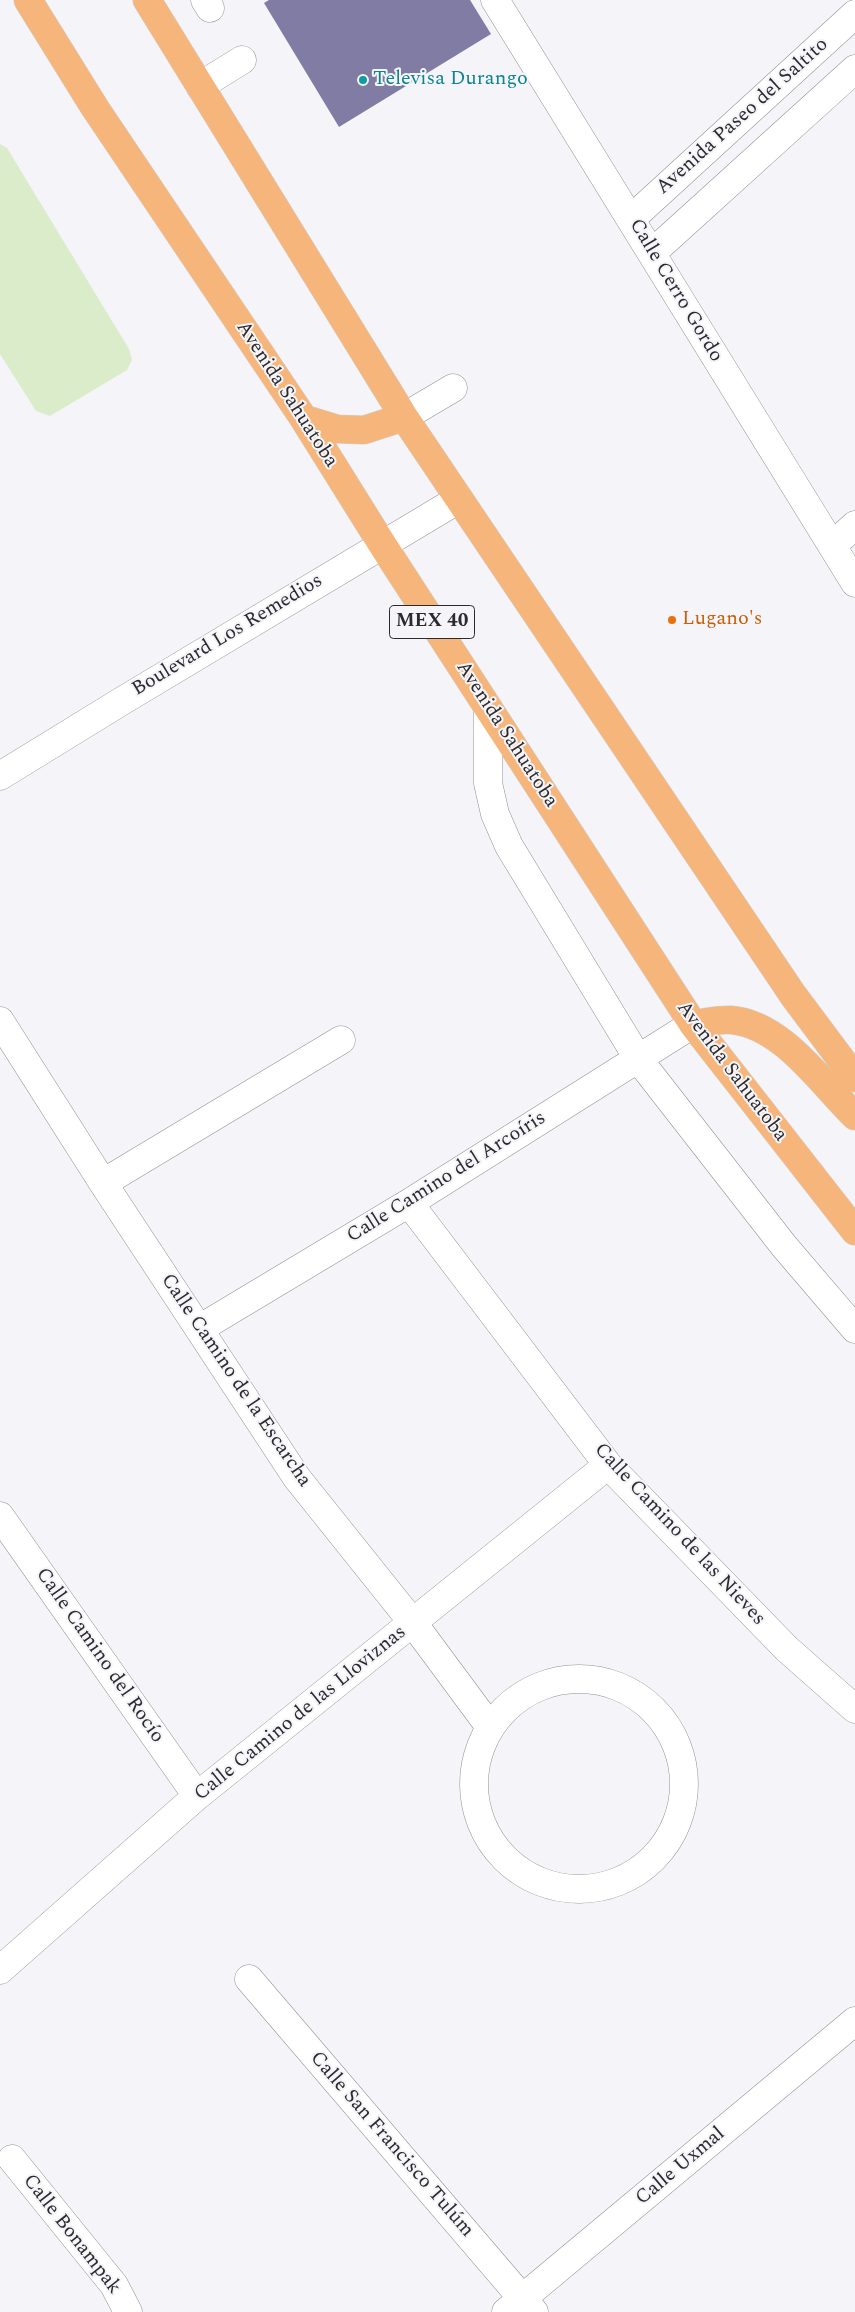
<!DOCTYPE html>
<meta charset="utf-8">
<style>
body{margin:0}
canvas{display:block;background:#f4f4f9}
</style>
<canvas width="855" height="2312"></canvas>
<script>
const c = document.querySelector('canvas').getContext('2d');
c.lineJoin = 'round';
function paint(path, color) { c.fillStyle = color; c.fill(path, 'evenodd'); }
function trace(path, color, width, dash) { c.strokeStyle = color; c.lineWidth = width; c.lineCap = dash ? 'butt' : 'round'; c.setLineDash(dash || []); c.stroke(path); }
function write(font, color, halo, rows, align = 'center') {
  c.font = font + ' Spectral,serif'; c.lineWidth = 4; c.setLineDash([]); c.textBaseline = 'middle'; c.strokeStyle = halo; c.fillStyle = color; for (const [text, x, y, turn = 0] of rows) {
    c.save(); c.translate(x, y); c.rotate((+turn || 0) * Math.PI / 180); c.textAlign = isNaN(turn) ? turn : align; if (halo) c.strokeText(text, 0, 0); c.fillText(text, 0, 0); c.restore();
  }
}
paint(new Path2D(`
 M0,144l7,4 122,201 3,11 -5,10 -77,46 -14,-5 -36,-57z`), '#dbeccb');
paint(new Path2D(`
 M269,0h201l21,34 -152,93 -75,-124z`), '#807ca3');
const minor = new Path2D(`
 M205,0l5,8
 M495,0l360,583
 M200,86l42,-26
 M631,219l224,-205
 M652,253l203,-184
 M404,417l49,-29
 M832,546l23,-21
 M488,709v74l7,31 14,32 130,214 145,186 71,83
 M0,776l122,-75 337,-202
 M0,1021l103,162 194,295 116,145 77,104
 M103,1183l238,-143
 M409,1203l199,262 179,184 68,60
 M199,1329l210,-126 284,-179
 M0,1516l197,280
 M474 1784a105 105 0 1 1 210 0a105 105 0 1 1-210 0Z
 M0,1970l197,-174 411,-331
 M249,1979l285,333
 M12,2159l102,126 14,27
 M506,2312l349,-291`);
const major = new Path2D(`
 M28,0l67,108 209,311 78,125 311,480 162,207
 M147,0l257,417 389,578 62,83
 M304,419l33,10 27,1 40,-13
 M693,1024c12,-1 26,-5 38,-4 51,4 90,63 124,96`);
trace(minor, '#929297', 29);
trace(major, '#d0d0d1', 29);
trace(minor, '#fff', 28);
trace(major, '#f6b67b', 28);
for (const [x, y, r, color] of [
 [363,80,5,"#0f9aa8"],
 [672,620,5,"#e8710a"]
]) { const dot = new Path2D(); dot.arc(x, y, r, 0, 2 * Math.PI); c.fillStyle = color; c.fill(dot); trace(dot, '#f4f4f9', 2); }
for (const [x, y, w] of [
 [432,622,85]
]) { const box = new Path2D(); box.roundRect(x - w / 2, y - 16.5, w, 33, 4); c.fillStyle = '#f4f4f9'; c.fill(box); trace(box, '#2b2b2d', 1); }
write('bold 19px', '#2b2b2d', null, [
 ["MEX 40",432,622]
]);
write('20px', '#0d838f', '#f4f4f9', [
 ["Televisa Durango",373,80]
], 'left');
write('20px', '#2b2b2d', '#f4f4f9', [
 ["Avenida Paseo del Saltito",743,117,-42],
 ["Calle Cerro Gordo",675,291,59],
 ["Avenida Sahuatoba",286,395,57],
 ["Boulevard Los Remedios",228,636,-31],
 ["Avenida Sahuatoba",506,735,57],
 ["Avenida Sahuatoba",731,1072,53],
 ["Calle Camino del Arcoíris",447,1178,-32],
 ["Calle Camino de la Escarcha",235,1381,56],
 ["Calle Camino de las Nieves",679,1535,47],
 ["Calle Camino del Rocío",99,1656,55],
 ["Calle Camino de las Lloviznas",301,1714,-39],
 ["Calle San Francisco Tulúm",391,2145,49],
 ["Calle Uxmal",681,2167,-40],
 ["Calle Bonampak",71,2235,52]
]);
write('20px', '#c56008', '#f4f4f9', [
 ["Lugano's",682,620]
], 'left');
</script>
